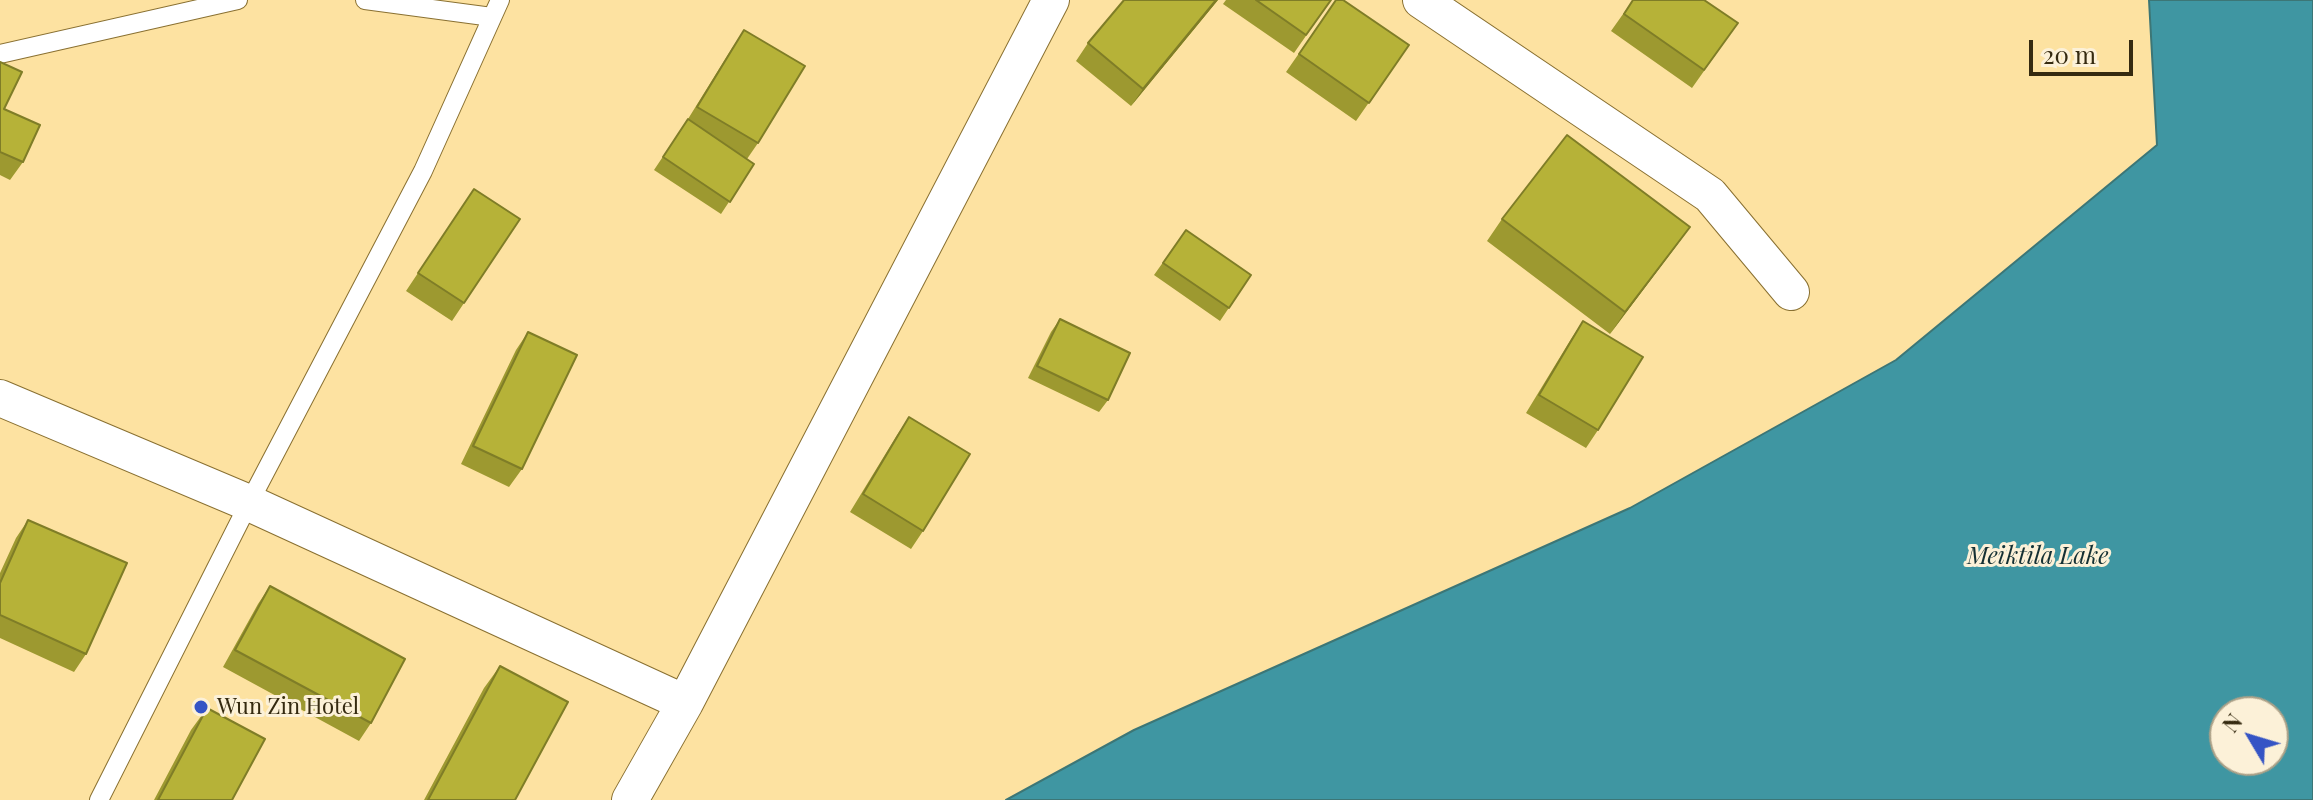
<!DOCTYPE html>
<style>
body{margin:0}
#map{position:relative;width:2313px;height:800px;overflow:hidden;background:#fde2a1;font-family:"Playfair Display",serif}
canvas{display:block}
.north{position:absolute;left:2209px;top:696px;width:80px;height:80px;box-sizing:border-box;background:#fcf1d8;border:2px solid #aca188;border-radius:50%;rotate:308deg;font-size:22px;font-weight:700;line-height:32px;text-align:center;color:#352a10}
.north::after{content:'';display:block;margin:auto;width:28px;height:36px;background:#3554c5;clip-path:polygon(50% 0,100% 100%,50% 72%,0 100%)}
.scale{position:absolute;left:2029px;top:40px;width:104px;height:36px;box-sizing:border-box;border:4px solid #352a10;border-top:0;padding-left:10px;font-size:24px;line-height:28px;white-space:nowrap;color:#352a10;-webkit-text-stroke:6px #fcf1d8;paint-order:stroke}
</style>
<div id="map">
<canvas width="2313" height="800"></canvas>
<div class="north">N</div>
<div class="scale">20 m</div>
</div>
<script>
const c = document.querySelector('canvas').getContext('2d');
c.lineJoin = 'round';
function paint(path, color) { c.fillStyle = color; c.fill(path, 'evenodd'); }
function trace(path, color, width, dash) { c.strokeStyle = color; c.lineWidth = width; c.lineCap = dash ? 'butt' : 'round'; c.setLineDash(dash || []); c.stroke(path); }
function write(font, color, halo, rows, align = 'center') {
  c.font = font + ' "Playfair Display",serif'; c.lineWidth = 6; c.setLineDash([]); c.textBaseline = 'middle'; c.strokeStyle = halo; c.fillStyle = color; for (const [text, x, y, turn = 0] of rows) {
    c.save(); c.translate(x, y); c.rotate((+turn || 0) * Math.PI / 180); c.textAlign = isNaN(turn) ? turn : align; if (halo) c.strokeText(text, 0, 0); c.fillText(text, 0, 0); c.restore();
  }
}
const water = new Path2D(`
 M2149,0h164v800h-1307l128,-70 496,-222 266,-148 261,-215zM2225,712h48v48h-48z`);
paint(water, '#3f96a2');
trace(water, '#3c7676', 2);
const lane = new Path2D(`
 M365,0l127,17
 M0,54l238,-54
 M99,800l150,-297 174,-332 77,-171`);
const street = new Path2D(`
 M1421,0l289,195 81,97
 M0,398l249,105 436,200 366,-703
 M630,800l55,-97`);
trace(lane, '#897031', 20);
trace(street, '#897031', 38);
trace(lane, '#fff', 18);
trace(street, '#fff', 36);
paint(new Path2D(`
 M1124,0h94l-87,106 -55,-45 12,-18z
 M1226,0h105l-37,53 -71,-49z
 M1336,0l73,45 -53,76 -70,-49z
 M1633,0l105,23 -46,65 -81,-57z
 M744,30l14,113 -11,16 7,5 -33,50 -67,-44 34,-51 44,-71z
 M0,62l4,47 19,53 -13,18 -10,-5z
 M462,207l2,96 -12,18 -46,-30z
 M1502,219l188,8 -80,107 -123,-93z
 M1186,230l65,45 -31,46 -66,-46z
 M1060,319l48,81 -9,12 -71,-34 23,-46z
 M1583,321l15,109 -12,18 -60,-35 45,-74z
 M528,332l-6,137 -13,18 -48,-23 55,-114z
 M909,417l14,114 -12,18 -61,-37 47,-77z
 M28,520l58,134 -12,18 -74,-34v-65l16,-35z
 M270,586l101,137 -12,18 -136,-74 35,-63z
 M500,666l15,134h-91l60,-112z
 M207,708l25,92h-78l37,-70z`), '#9d9930');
paint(new Path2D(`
 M1216,0h2l-87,106 12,-17z
 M1690,227l-16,22 -64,85 15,-22z`), '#7f7d27');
const building = new Path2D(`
 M1124,0h92l-73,89 -55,-46z
 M1256,0h75l-25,35z
 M1336,0h7l66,45 -40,58 -70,-49z
 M1633,0h71l34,23 -34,47 -80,-56z
 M744,30l61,36 -47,77 -61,-36z
 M0,62l22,10 -18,37 36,16 -17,37 -23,-10z
 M688,119l66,45 -24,38 -67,-45z
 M1567,135l123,92 -65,85 -123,-93z
 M474,189l46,30 -56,84 -46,-30z
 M1186,230l65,45 -22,33 -66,-45z
 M1060,319l70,34 -22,47 -71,-34z
 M1583,321l60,36 -45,73 -59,-35z
 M528,332l49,23 -55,114 -49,-23z
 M909,417l61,37 -47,77 -60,-37z
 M28,520l99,43 -41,91 -86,-39v-32z
 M270,586l135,73 -34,64 -136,-73z
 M500,666l68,36 -53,98h-87z
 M207,708l58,31 -33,61h-74z`);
paint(building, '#b6b238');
trace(building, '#7f7d27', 2);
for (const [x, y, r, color] of [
 [201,707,8,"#3554c5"]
]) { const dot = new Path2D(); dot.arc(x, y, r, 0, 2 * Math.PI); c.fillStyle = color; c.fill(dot); trace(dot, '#fcf1d8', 3); }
write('22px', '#352a10', '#fcf1d8', [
 ["Wun Zin Hotel",217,707]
], 'left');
write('italic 24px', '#143034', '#fcf1d8', [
 ["Meiktila Lake",2038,557]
]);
</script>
